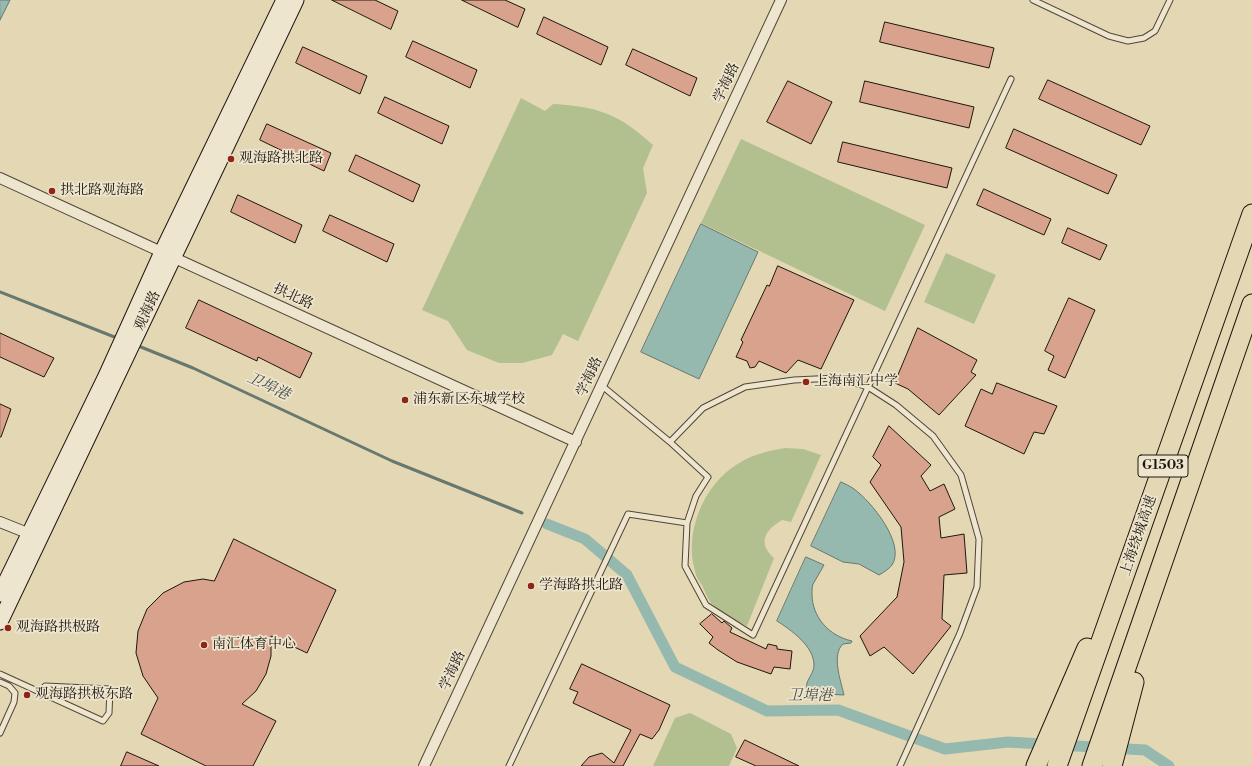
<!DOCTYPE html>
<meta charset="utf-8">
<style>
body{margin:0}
canvas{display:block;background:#e3d7b4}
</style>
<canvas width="1252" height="766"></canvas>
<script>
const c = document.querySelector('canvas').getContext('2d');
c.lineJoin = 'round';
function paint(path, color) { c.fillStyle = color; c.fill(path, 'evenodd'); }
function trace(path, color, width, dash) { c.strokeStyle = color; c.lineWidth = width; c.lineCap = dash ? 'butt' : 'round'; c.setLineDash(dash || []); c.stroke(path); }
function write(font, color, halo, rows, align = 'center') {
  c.font = font + ' "Libre Bodoni","Noto Serif SC",serif'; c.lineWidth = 3.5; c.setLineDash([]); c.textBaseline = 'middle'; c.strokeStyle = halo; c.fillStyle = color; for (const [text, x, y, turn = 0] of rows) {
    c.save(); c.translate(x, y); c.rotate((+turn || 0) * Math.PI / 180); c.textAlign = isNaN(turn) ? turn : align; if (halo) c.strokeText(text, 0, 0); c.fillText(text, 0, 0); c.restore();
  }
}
paint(new Path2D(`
 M521,98l24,13 8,-7c46,3 66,10 100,41l-10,23 4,25 -69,148 -15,-7 -11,21 -30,8h-23l-32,-13 -19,-29 -26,-11z
 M741,139l184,86 -40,86 -184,-88z
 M946,253l50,22 -22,49 -50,-22z
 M785,448l18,1 18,6 -30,67 -9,-2c-17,10 -25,23 -8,38l-27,68c-12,-6 -26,-13 -36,-23 -3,-4 -6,-11 -8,-16 -3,-5 -7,-10 -8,-16 -11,-38 8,-85 41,-106 15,-10 31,-14 49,-17z
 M690,713l41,21 6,14 -8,18h-76l22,-48z`), '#b2bf8f');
const water = new Path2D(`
 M0,0h10l-10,20z
 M701,224l57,28 -59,127 -58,-27z
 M841,482c4,2 9,4 13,7 17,12 52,55 38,76 -3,4 -8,7 -13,10l-20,-11 -16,-2 -32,-16z
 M806,557l18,8c-4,7 -8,14 -11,19 -1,2 -1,8 -1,10 0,23 17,42 40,47l-1,2 -8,1c-12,11 -2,37 1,51l-37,-2c0,-3 -1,-7 0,-10 2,-6 7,-11 7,-18 0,-19 -23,-35 -37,-44z`);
paint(water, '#95b9af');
trace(water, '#66786f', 1);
trace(new Path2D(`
 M0,292l117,46
 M136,345l57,23 199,93 130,52`), '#66786f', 3);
trace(new Path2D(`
 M547,524l38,15 42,36 48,92 92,44 71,-1 107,39 63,-7 137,8 24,16`), '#95b9af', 11);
const building = new Path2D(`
 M332,0h43l23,11 -7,18z
 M462,0h43l20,9 -7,18z
 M544,17l64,30 -7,18 -64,-31z
 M885,22l109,26 -5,20 -109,-26z
 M413,41l64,29 -7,18 -64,-31z
 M303,47l64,29 -7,18 -64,-31z
 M633,49l64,29 -7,18 -64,-31z
 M1048,80l102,46 -9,19 -102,-46z
 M788,81l44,21 -21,42 -44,-22z
 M865,81l109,26 -5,21 -109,-26z
 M385,97l64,29 -7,18 -64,-31z
 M267,124l64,29 -7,18 -64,-31z
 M1014,129l103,46 -9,19 -102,-46z
 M843,142l109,26 -5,20 -109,-26z
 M356,155l64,30 -7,17 -64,-31z
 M984,189l67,30 -7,16 -67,-30z
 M238,195l64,30 -7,18 -64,-31z
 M330,215l64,29 -7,18 -64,-31z
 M1068,228l39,17 -7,15 -38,-17z
 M778,266l76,34 -33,69 -23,-9 -12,13 -27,-12 -4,6 -5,1 -3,-7 -11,-4 7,-15 -2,-2 26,-55 2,1z
 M1069,298l26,12 -30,68 -17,-8 6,-14 -9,-5z
 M199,300l113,53 -12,25 -42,-21 -1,4 -71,-33z
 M918,328l59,32 -6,12 5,3 -37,40 -31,-26 -13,-6z
 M0,333l54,25 -10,19 -44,-20z
 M997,383l60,23 -13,28 -10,-2 -10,22 -59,-28 16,-37 11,5z
 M0,404l11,5 -10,28h-1z
 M889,426l42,39 -10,11 9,15 14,-7 11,25 -16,8 2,21 23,-4 3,39 -23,2 -2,44 9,7 -38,48 -29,-27 -14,9 -10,-20 37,-39 7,-35 -3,-35 -31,-45 11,-17 -8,-8z
 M234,539l102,51 -29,63 -36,-17v20l-5,18 -10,17 -14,13 34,17 -23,45h-47l-65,-32 17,-36 -15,-22 -7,-23 2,-22 9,-22 16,-16 21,-11 19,-3 11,2z
 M712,614l10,9 2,-2 8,7 -2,4 36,17 2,-5 9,2v3l15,2 -2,18 -16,-2 -3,7 -34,-12 -19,-12 -9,-7 4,-6 -13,-13z
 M582,664l88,41 -11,25 -7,9 -12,-5 -17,32h-42l8,-9 13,-4 12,10 17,-33 -58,-27 5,-11 -8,-3z
 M745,740l54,26h-43l-20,-9z
 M127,752l32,14h-38z`);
paint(building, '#d9a28d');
trace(building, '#1f160f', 1);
const service = new Path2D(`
 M1033,0l76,36 19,5 16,-3 11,-7 15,-31
 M601,385l69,57 38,35 -12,19 -9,27 -2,43 21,39 47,30 258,-556
 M670,442l33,-34 42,-21 49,-7 43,-2 31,9 28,18 37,31 28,39 18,64 -2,48 -17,46 -60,133
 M0,674l103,47 6,-8 1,-24 -65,-3 -4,7
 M0,682l9,4 6,7 -1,9 -14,31
 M509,766l119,-252 59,9`);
const minor = new Path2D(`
 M0,178l576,264
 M0,522l35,14
 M424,766l357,-766`);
const secondary = new Path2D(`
 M0,594l106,-218 56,-124 122,-252
 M0,622l296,-622`);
const motorway = new Path2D(`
 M1036,766l51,-118
 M1057,766l195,-552
 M1092,766l160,-462
 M1112,766l22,-84`);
trace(service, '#504638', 7);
trace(minor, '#504638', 12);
trace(secondary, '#1f160f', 17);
trace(motorway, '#1f160f', 21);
trace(service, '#ede5ce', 5);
trace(minor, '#ede5ce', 10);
trace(secondary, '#ede5ce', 15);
trace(motorway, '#e3d7b4', 19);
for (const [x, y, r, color] of [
 [231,159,4,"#8f2418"],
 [52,191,4,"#8f2418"],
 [806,382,4,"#8f2418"],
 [405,400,4,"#8f2418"],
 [531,586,4,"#8f2418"],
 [8,628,4,"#8f2418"],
 [204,645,4,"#8f2418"],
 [27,695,4,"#8f2418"]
]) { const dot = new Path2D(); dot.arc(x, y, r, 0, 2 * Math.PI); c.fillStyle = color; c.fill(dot); trace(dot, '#ede5ce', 1.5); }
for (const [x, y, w] of [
 [1163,466,50]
]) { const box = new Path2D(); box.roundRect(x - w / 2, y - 11, w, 22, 3); c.fillStyle = '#ede5ce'; c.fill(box); trace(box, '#1f160f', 1); }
write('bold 13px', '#1f160f', null, [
 ["G1503",1163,466]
]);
write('14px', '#1f160f', '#ede5ce', [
 ["学海路",727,83,-65],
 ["拱北路",293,297,25],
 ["观海路",148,311,-65],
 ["学海路",590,377,-65],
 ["上海绕城高速",1139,536,-71],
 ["学海路",453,671,-65]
]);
write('14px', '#1f160f', '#ede5ce', [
 ["观海路拱北路",239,159],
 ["拱北路观海路",60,191],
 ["上海南汇中学",814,382],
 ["浦东新区东城学校",413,400],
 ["学海路拱北路",539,586],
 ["观海路拱极路",16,628],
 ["南汇体育中心",212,645],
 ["观海路拱极东路",35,695]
], 'left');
write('italic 15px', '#484f47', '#ede5ce', [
 ["卫埠港",268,387,25],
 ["卫埠港",810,696]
]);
</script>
